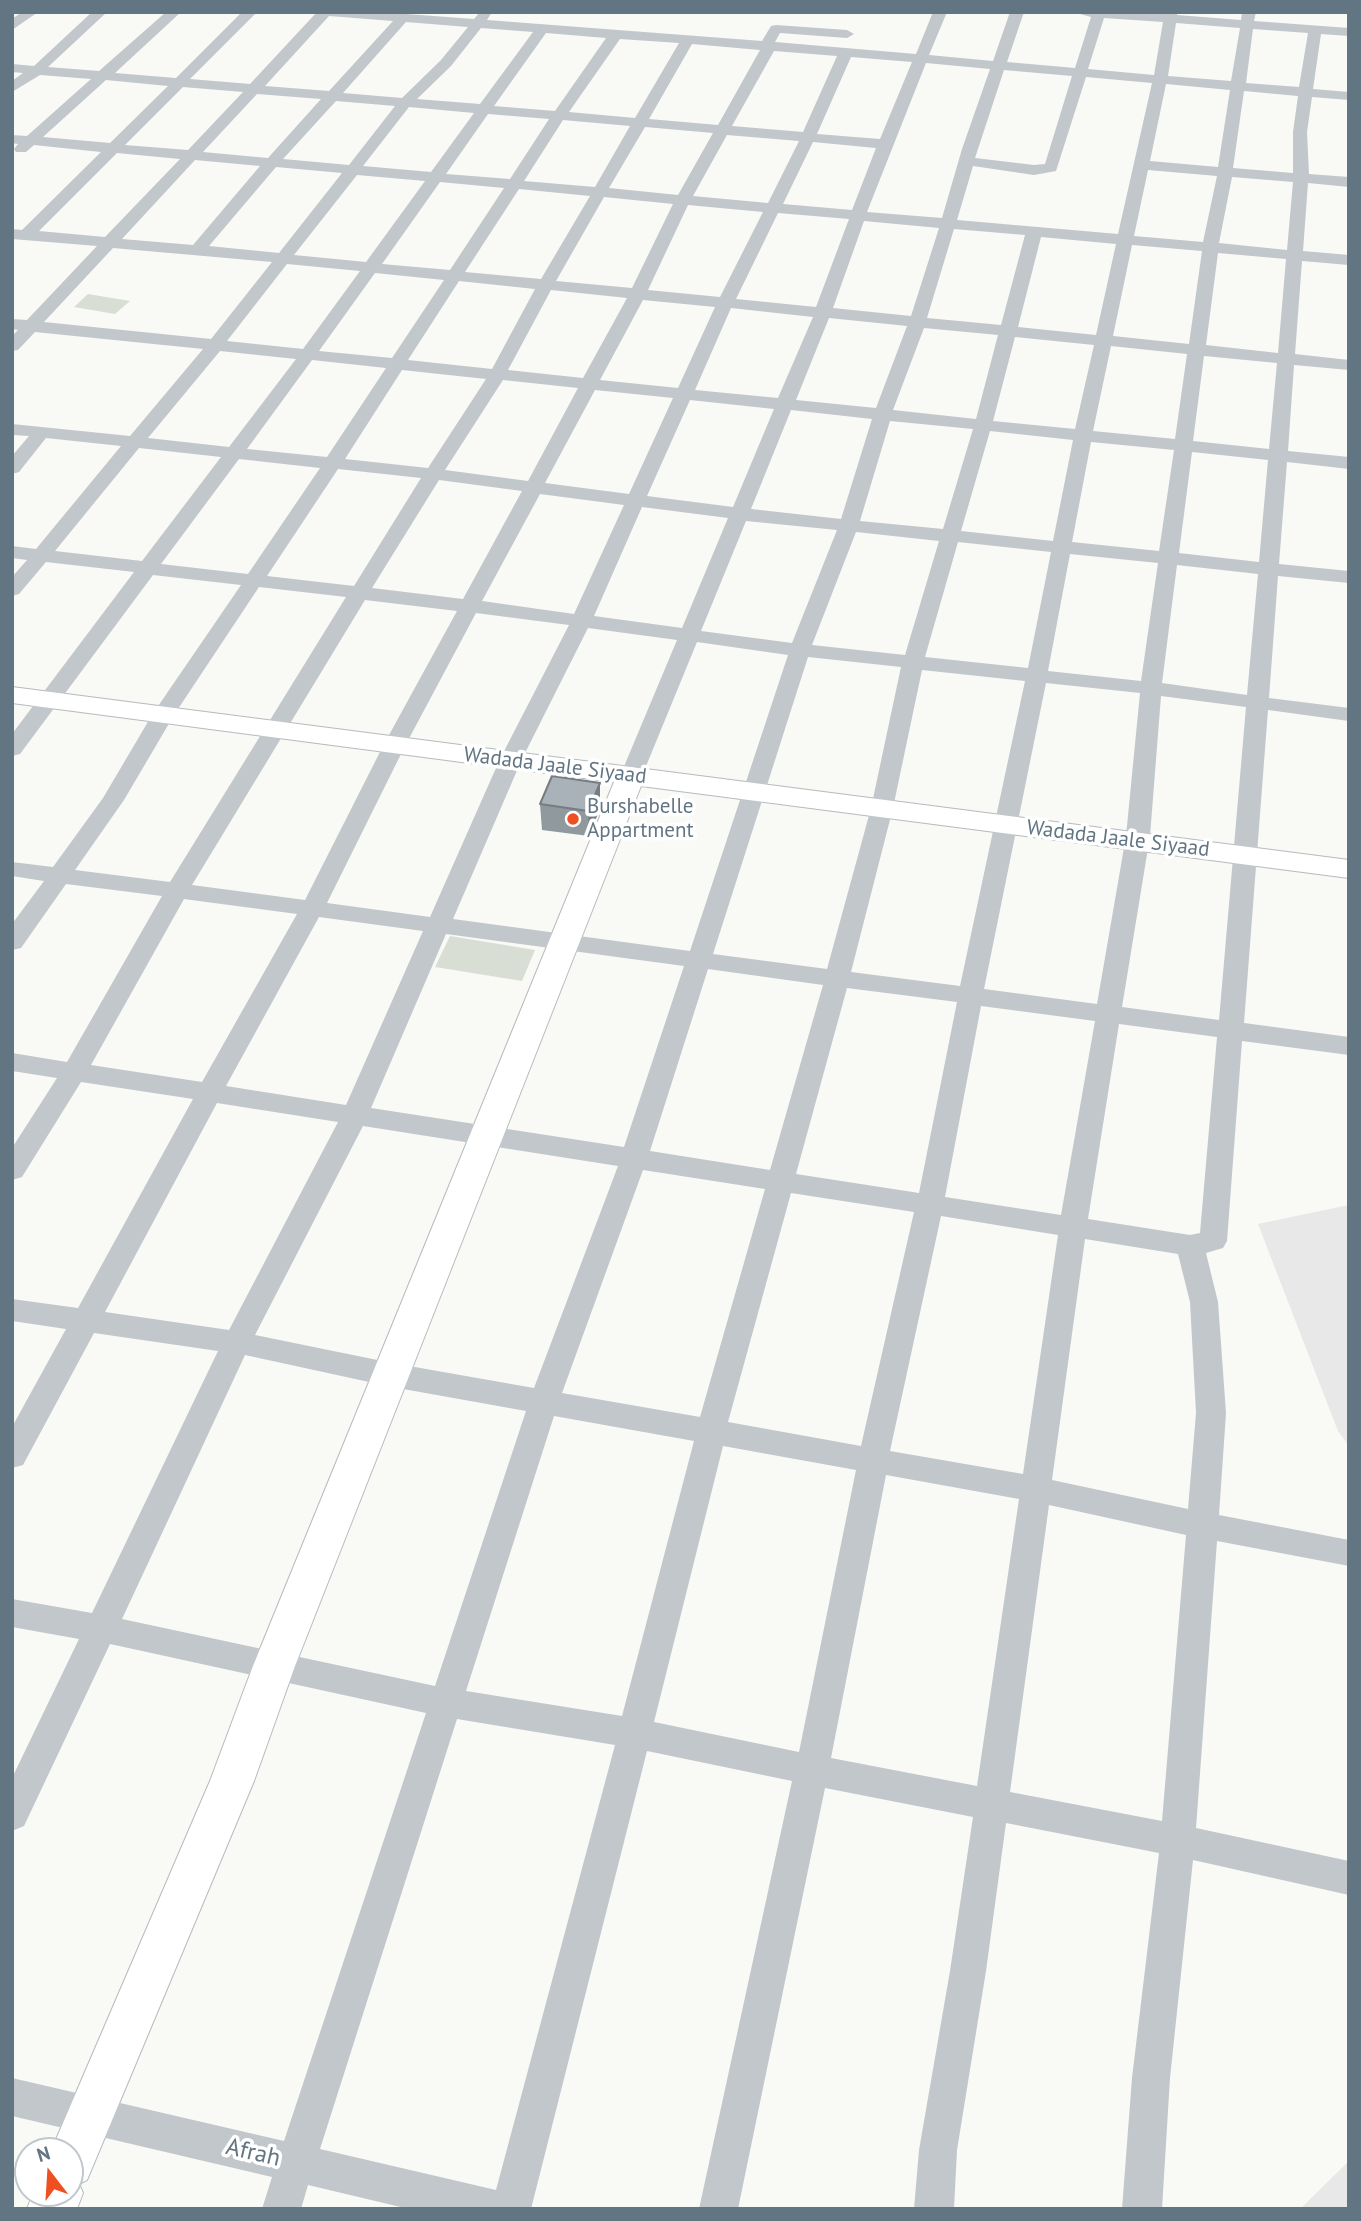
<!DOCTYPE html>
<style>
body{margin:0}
#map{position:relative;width:1361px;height:2221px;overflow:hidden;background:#f9f9f6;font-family:"PT Sans",sans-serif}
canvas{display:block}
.frame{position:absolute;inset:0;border:14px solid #627583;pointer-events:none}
.north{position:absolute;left:14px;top:2137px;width:70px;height:70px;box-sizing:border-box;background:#fff;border:2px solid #c0c8cd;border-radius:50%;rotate:343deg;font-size:19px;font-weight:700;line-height:28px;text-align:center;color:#627583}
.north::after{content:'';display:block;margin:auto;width:24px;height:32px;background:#ee5021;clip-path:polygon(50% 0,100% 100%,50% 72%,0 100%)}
</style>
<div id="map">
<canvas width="1361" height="2221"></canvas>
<div class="frame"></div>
<div class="north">N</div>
</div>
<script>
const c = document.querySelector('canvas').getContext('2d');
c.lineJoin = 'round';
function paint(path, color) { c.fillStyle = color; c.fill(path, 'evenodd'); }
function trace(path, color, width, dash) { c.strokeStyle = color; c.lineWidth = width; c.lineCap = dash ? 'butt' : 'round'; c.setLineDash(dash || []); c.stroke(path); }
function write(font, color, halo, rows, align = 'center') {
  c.font = font + ' "PT Sans",sans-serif'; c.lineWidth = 7; c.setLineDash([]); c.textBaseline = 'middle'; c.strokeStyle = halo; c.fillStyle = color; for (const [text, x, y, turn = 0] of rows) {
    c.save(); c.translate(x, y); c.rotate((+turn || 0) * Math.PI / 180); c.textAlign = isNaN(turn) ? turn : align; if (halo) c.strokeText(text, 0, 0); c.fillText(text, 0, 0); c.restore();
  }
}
paint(new Path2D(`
 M1349,1205v241l-11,-15 -80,-207z
 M1349,2161v48h-49z`), '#e7e8e7');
paint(new Path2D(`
 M88,294l42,7 -15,13 -41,-7z
 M450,936l85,14 -13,31 -87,-14z`), '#d9ded5');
const major = new Path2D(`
 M12,687l1337,173v18l-708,-92 -346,880 -41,115 -167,399 -8,4 4,9 -6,16h-50l6,-16h37v-42h-19l159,-370 43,-115 361,-884 -602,-79z`);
trace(major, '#b5bbbf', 2);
paint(new Path2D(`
 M22,12h16l-26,18v-11z
 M92,12h15l-59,55 51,4 67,-59h15l-66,61 61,5 66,-66h15l-67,67 60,5 67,-72h63l94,7 6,-7h12l-5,8 275,21 9,-15 5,-1 71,5 7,4 -7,4 -67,-5 -5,9 141,12 17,-42h14l-18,43 64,6 17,-49h14l-17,50 68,6 16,-51 -18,-5h105l-1,3 64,5 1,-8h14l-2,9 95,7v8l-28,-2 -8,55 36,3v8l-37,-3 -5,35 2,42 40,3v10l-41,-4 -5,68 46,4v10l-47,-4 -7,93 54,6v10l-55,-5 -6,86 61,6v12l-62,-7 -8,102 70,7v12l-71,-7 -9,122 80,10v13l-81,-11 -24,313 105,14v18l-107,-14 -15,200 -4,7 -17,5 12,49 8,111 -7,102 130,25v26l-132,-25 -21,287 153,33v34l-156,-35 -23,218 -8,131h-40l10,-131 27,-225 -153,-30 -20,148 -29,179 -3,59h-40l5,-59 31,-179 23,-154 -148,-29 -87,421h-39l93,-428 -145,-30 -116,458h-122l-101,-24 -7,24h-39l10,-32 -260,-61v-38l272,63 142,-428 -316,-69 -86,182 -12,5v-53l67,-139 -67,-12v-28l80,14 126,-262 -124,-18 -71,132 -11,3v-41l54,-98 -54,-8v-22l66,9 115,-209 -112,-17 -59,95 -10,3v-32l45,-70 -45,-7v-18l55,9 95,-166 -96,-12 -45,64 -9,2v-26l32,-43 -32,-5v-14l41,5 50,-69 49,-83 89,-130 -88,-10 -133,179 -8,2v-22l122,-162 -88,-10 -27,32 -7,2v-19l15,-17 -15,-2v-12l24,3 85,-103 -75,-8 -27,34 -7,2v-18l17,-20 -17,-1v-11l118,12 73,-87 -168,-17 -17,18 -6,1v-15l6,-6 -6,-1v-10l15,1 70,-74 -85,-7v-10l10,1 79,-78 -67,-7 -8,7h-10l-2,-3 4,-5 -6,-1v-8l15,1 64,-57 -51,-4 -28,17v-11l11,-8 -11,-1v-8l22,2zM329,16l64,5 -64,70 -64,-5zM1104,18l59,4 -9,53 -66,-6zM406,22l62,5 -27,33 -39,38 -59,-5zM1176,23l64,5 -9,53 -63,-5zM481,28l52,4 -53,72 -63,-5 34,-33zM1253,29l55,4 -9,54 -53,-4zM546,33l60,5 -51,73 -61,-5zM620,39l59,4 -44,75 -66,-6zM692,44l68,6 -42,75 -69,-6zM774,51l63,5 -34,76 -71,-6zM851,57l61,5 -32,77 -63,-5zM926,63l64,6 -28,80 -20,69 -75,-6zM1004,70l68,6 -27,88 -11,1 -59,-7zM1086,77l66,6 -34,151 -161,-14 16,-54 61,9 22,-4zM106,80l62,6 -58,57 -67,-6zM1166,84l64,6 -12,77 -68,-6zM183,87l60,5 -55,58 -63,-5zM1244,91l54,5 -5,36v41l-60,-5zM257,94l64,5 -53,59 -65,-6zM336,101l59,5 -46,59 -66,-6zM409,107l65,6 -43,59 -68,-6zM488,114l61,5 -39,60 -64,-5zM563,120l67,6 -35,61 -71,-6zM645,127l68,6 -35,62 -69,-7zM727,135l72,6 -31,62 -75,-7zM813,142l63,6 -24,62 -69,-6zM117,153l63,6 -75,78 -66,-6zM195,160l65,6 -67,79 -71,-6zM276,167l66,6 -63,80 -70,-7zM1148,170l69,6 -14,66 -69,-6zM357,175l68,6 -59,81 -72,-7zM1232,177l61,5 -6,68 -68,-7zM440,182l64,6 -54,82 -68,-6zM519,189l71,7 -49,83 -76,-7zM604,197l69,7 -41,84 -76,-7zM688,205l75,7 -43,85 -72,-7zM778,213l71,6 -33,88 -80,-8zM864,221l75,7 -28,88 -78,-8zM954,229l71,6 -24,90 -74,-7zM1041,237l75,7 -20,91 -78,-8zM1132,245l70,6 -13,93 -76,-8zM113,248l159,14 -61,77 -167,-17zM1218,253l68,6 -8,94 -72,-8zM287,264l73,7 -57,78 -76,-8zM375,273l69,7 -52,78 -73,-7zM459,281l76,8 -43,80 -84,-9zM551,290l76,8 -44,80 -75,-8zM643,300l72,7 -37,81 -78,-8zM731,308l82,9 -35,81 -83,-8zM829,318l78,8 -31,82 -80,-8zM924,328l74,7 -22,84 -83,-9zM1015,337l79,8 -19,84 -82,-8zM1111,346l76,8 -12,85 -82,-8zM220,351l76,8 -67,88 -81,-9zM1204,356l73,7 -8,86 -76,-8zM312,360l74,8 -59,89 -80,-8zM402,370l84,9 -58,89 -83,-9zM503,380l75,8 -50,93 -83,-11zM595,390l78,8 -44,96 -84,-11zM690,400l84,9 -41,98 -86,-11zM791,410l81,9 -31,100 -90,-10zM890,421l83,8 -30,100 -83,-8zM990,431l83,9 -20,101 -92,-10zM1091,442l83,8 -15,101 -87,-9zM139,448l82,9 -79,104 -87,-10zM1192,452l76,8 -9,102 -80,-9zM239,459l81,9 -72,106 -87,-10zM338,469l83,9 -67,108 -87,-10zM439,480l83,11 -59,108 -91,-11zM540,494l84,11 -50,109 -92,-13zM642,507l86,11 -46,110 -88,-12zM746,521l91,9 -45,113 -91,-12zM856,532l83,9 -34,114 -93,-10zM958,542l93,10 -23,116 -103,-11zM1070,554l88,9 -17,118 -93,-10zM1177,565l81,9 -11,121 -85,-12zM259,587l87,10 -176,285 -95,-12 49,-70 50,-85zM365,600l92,11 -74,135 -78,154 -113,-15zM476,613l93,12 -69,134 -70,158 -103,-14 78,-157zM588,628l89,12 -57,136 3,5h16l3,-5 55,-134 91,13 -98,296 -237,-32 69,-160zM808,657l93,10 -30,141 -44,161 -114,-15zM922,670l103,11 -65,305 -109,-14 42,-164zM1046,683l94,10 -14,143 -29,168 -113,-15zM1161,696l85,11 -27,313 -97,-13 28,-171zM184,899l113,15 -95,168 -111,-17zM319,917l104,14 -77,174 -120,-19zM446,934l238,32 -60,181 -253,-39zM708,969l115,16 -53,185 -120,-19zM847,988l110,14 -38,191 -123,-19zM981,1006l114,15 -34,194 -116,-18zM1119,1024l98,13 -17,196 -10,2 -102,-16zM217,1103l121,19 -109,208 -124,-18zM363,1126l255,40 -84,222 -142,-25 -137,-28zM643,1170l122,19 -65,228 -138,-24zM791,1193l123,19 -53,234 -133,-24zM941,1216l117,19 -35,239 -133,-23zM1085,1239l93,15 12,48 6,111 -8,96 -136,-29zM245,1355l147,32 134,24 -91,275 -313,-67zM554,1416l140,25 -72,275 -156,-25zM723,1446l133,24 -57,282 -145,-30zM886,1475l133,24 -42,287 -146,-28zM1049,1505l137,30 -24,286 -152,-29zM457,1719l158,26 -119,445 -176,-41z`), '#c2c7cb');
paint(major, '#fff');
paint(new Path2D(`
 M540,804l60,4 -11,28 -47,-6z`), '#90999e');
paint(new Path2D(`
 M600,783v25l-11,28 -1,-25z`), '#767d81');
const building = new Path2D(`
 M552,776l48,7 -12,28 -48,-7z`);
paint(building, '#a8b2b8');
trace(building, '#767d81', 2);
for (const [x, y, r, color] of [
 [573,819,7,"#ee5021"]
]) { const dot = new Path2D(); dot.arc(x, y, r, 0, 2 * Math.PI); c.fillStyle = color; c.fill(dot); trace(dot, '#fff', 2.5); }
write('21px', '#627583', '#fff', [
 ["Wadada Jaale Siyaad",555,766,7],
 ["Wadada Jaale Siyaad",1118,839,7]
]);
write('21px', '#627583', '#fff', [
 ["Burshabelle",587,807],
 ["Appartment",587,831]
], 'left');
write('24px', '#627583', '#fff', [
 ["Afrah",253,2153,13]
]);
</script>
